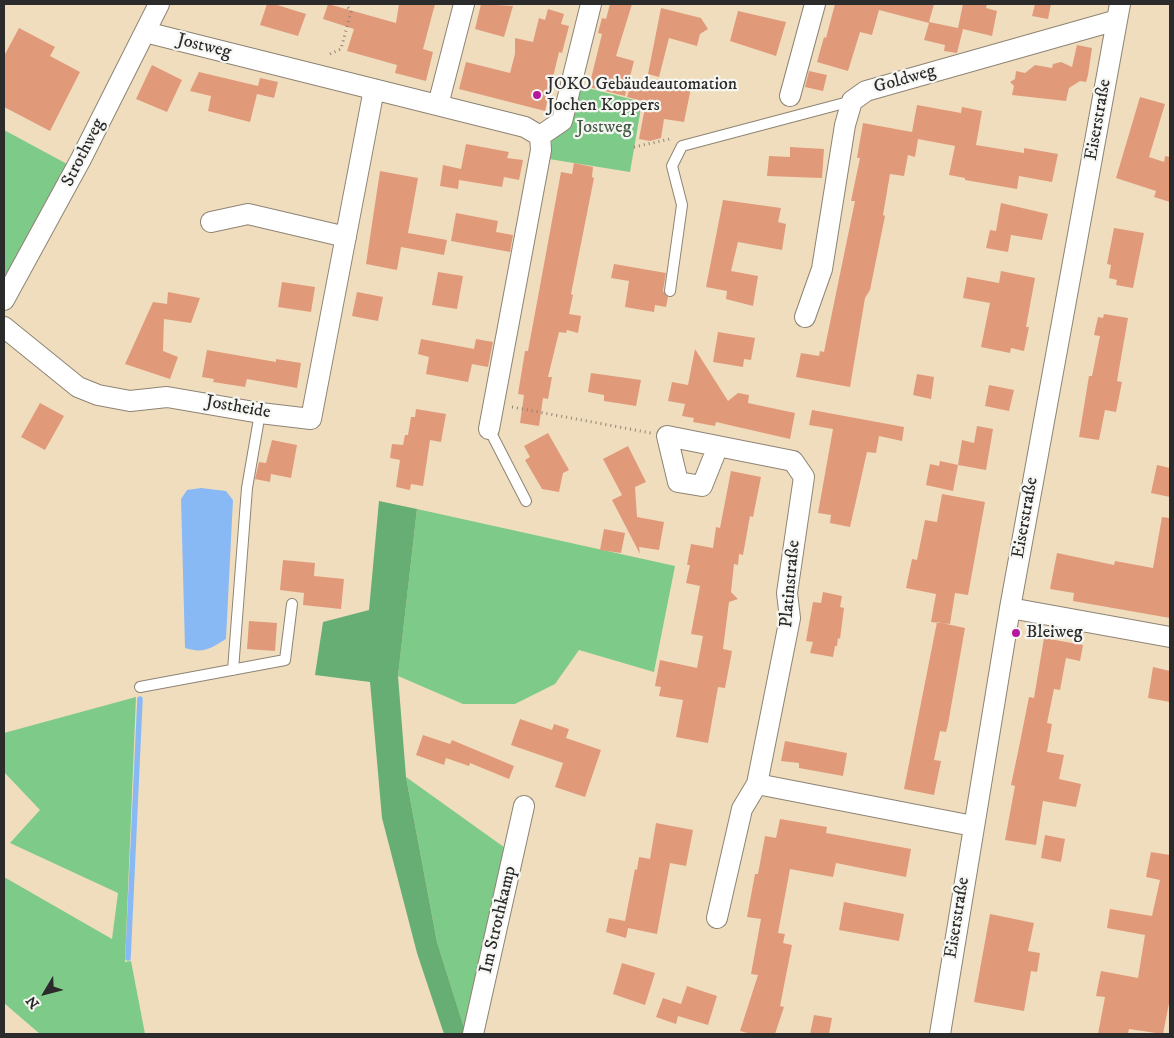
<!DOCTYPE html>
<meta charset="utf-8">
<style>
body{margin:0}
#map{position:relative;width:1174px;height:1038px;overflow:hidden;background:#f0ddbe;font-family:"IM FELL DW Pica",serif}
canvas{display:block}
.frame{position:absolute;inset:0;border:5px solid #2b2b2b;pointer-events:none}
.north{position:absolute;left:20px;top:968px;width:50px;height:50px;-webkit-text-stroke:4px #f6f6f2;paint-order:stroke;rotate:233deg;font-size:14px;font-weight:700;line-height:20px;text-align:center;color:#2b2b2b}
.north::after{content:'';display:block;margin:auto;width:18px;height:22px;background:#2b2b2b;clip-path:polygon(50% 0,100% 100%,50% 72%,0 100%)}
</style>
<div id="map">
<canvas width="1174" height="1038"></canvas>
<div class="frame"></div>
<div class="north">N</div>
</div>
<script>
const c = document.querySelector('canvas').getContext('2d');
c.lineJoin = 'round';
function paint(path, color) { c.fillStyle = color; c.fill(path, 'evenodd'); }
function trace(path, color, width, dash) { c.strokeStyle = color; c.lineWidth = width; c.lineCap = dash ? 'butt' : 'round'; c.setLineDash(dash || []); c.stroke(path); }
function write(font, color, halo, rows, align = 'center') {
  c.font = font + ' "IM FELL DW Pica",serif'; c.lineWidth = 4.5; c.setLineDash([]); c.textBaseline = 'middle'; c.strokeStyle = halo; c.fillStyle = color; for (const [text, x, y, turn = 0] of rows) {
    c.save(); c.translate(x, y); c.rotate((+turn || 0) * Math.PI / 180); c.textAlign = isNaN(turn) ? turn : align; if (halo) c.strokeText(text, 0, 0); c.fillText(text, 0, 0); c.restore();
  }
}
paint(new Path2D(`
 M580,86l62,16 -12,70 -81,-13 3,-20 17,-12z
 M4,130l63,34 -63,117z
 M417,509l258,57 -21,106 -75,-22 -24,34 -40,20h-52l-65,-28z
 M136,697l-11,265 6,-1 14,73h-105l-36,-31v-126l108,62 6,-46 -108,-50 30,-33 -36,-38v-39z
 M406,777l102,73 -42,184 -29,-92z`), '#7eca88');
paint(new Path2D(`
 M379,501l38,8 -19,167 8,101 31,165 29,92h-22l-27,-81 -35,-135 -12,-136 -55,-7 8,-53 46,-12z`), '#66ae74');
paint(new Path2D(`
 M201,488l25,3 7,9 -7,139c-15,9 -22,15 -41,9l-4,-149 6,-9z`), '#89b9f5');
trace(new Path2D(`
 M128,958l12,-259`), '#89b9f5', 5.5);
paint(new Path2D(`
 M267,4h7l32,10 -8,22 -38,-11z
 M328,4l68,19 3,-19h36l-12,45 10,3 -7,29 -31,-8 2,-8 -50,-14 7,-22 -31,-10z
 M481,4l32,2 -9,31 -29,-8z
 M610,4h22l-16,52 18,5 -9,35 -36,-9 13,-53 -4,-1 4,-15 4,1z
 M835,4h99l-5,18 29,6 5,-24h24l-1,4 11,3 -5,25 -29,-7 -6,24 -13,-2 1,-6 -21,-5 5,-17 -50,-13 -7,25 -12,-3 -12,39 -31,-9 7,-25 2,1z
 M1035,4h16l-3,15 -16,-3z
 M661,8l40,10 7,11 -8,5 -3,12 -28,-8 -10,39 -11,-3z
 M548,9l16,5 -3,10 8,2 -7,27 -3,-1 -14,59 -86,-22 7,-27 44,11 5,-19v-16l18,4 6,-24 6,2z
 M738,11l48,11 -10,34 -46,-15z
 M19,28l36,19 -5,9 30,16 -30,59 -46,-24v-51z
 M1077,45l15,3 -4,27 -2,7 -6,-1 -11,7 -3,13 -54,-6 2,-9 -4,-4 5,-3 1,-8 9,2 10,-8 17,3 1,-4 8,-2 11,5z
 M152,65l30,15 -15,32 -31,-13z
 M809,71l18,4 -4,16 -18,-4z
 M199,72l59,14 2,-8 18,4 -4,16 -17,-4 -7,28 -42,-11 3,-15 -21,-5z
 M663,82l28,6 -7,34 -20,-3 -3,19 -11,3 -11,-2 7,-37 -19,-5 4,-14 30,8z
 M1140,97l25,7 -16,53 15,5 1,-6 5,1v45l-16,-5 2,-6 -40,-13z
 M917,105l44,8 1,-6 20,4 -6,34 48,8v-5l34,6 -6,28 -33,-6 -2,13 -52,-9v-2l-16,-3 6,-29 -37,-7 -3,18 -7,-2 -4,21 -14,-2 -7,41 2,1 -15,74 -5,8 -15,89 -54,-10 5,-24 18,3 1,-5 4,1 31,-151h-4l9,-43h-3l6,-35 49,9z
 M466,144l43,8 -2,6 16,2 -4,20 -15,-3 -2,10 -43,-7 -1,9 -18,-3 3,-21 18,4z
 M790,147l34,2 -2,29 -55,-2 2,-20 21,1z
 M574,163l19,4 -1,10 2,1 -23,116 2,1 -4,19 12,2 -3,17 -11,-3 -1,3 -7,-1 -11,45h4l-4,22 -5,-1 -4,28 -19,-3 4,-28 -6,-1 7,-43h3l33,-179 11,2z
 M380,171l38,7 -10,55 39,7 -3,15 -43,-8 -4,23 -31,-6z
 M723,200l58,8 -3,14 8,2 -4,26 -44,-8 -7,29 27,5 -5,30 -27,-7 1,-8 -21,-4z
 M1001,203l47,11 -6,26 -31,-5 -3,17 -22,-4 4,-18 6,1z
 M456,213l42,8 -2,11 17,3 -3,17 -59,-11z
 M1114,228l30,5 -11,55 -17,-3 1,-5 -8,-2 2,-13 -4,-1z
 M614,264l52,9 -3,18 5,6 -2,10 -11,-2 -1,7 -29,-5 4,-26 -18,-3z
 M1001,271l34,7 -9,49h3l-5,24 -13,-3 -1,5 -29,-6 9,-44 -27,-5 4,-21 32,6z
 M438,272l25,4 -6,33 -25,-4z
 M282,282l33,5 -4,25 -33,-5z
 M168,292l32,6 -9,25 -27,-4 -1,32 15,6 -8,22 -45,-15 28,-62 14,2z
 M357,292l26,5 -5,24 -26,-5z
 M1104,314l24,4 -11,63 5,1 -6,30 -11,-2 -6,30 -20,-3 10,-61h3l8,-40 -6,-1 4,-18 5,1z
 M718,332l37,6 -4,22 -7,-1 -1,8 -30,-5z
 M421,339l53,10 2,-10 17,3 -5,25 -16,-3 -4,18 -42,-8 3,-17 -11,-3z
 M695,349l33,52 10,-8 11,2 -1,8 47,10 -5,26 -74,-17 -1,4 -22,-4 1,-4 -12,-2 3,-12 -17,-3 4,-19 16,3z
 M207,350l69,12v-3l25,4 -4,25 -50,-9 -2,8 -32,-5 1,-3 -12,-2z
 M591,373l50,7 -5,26 -32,-5v-6l-16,-3z
 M917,374l17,3 -3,22 -18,-4z
 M989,385l25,5 -5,21 -24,-5z
 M40,403l24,13 -19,34 -24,-13z
 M416,409l30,5 -5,28 -11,-2 -7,46 -12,-2 -1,6 -14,-3 4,-27 -10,-2 2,-14 11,1 2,-10h3l3,-18h4z
 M812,410l92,17 -2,14 -23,-5 -3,17 -9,-1 -17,75 -20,-4 1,-8 -13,-2 15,-84 -24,-4z
 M977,426l16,3 -7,41 -28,-5 4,-25 12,3z
 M548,433l21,37 -6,3 -4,19 -17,-3 -17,-29 5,-3 -6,-11z
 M272,440l25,5 -6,33 -20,-4 -1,8 -15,-3 4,-17 7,1z
 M628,446l18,36 -11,5 2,30 27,5 -5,28 -20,-3 1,7 -28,-54 10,-5 -19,-36z
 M940,461l18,4 -5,26 -27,-6 4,-21 9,2z
 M1157,465l13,3v29l-19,-4z
 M731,471l30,6 -8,40 -3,-1 -7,39 -4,-1 -1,11 -4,-1 -3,28 7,7 -9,3 -6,47 9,2 -7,37 -7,-1 -10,56 -32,-6 7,-37 -24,-4 2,-9 -6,-1 5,-26 37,8 6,-32 -12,-2 9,-48 -14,-3 4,-18h-3l4,-21 22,4 3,-21 4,1z
 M942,494l43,8 -17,93 -13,-2 -5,31 -19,-2 5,-28 -30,-6 6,-29 5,1 8,-40 12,2z
 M1162,517l8,1v100l-97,-17 1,-8 -24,-4 7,-36 57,12 1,-4 38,7z
 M604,529l21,4 -4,20 -21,-3z
 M283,560l32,3 -1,13 30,3 -3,30 -38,-4 1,-12 -24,-3z
 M823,592l19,4 -2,11 4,1 -4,31 -2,-1 -1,8h-2l-2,11 -23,-4 3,-11 -7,-1 7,-39 8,1z
 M249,621l28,2 -2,28 -28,-2z
 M937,622l28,6 -17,96 -2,8 -6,-1 -6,29 7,1 -7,34 -30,-6z
 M1044,638l39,7 -3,16 -14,-3 -6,32 -6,-1 -7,34 5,1 -5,28 17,3 -5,24 22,5 -5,23 -33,-6 -7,44 -31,-5 10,-54 -4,-1 7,-33 11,-55 5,1z
 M1153,667l17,4v31l-22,-4z
 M520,719l32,11 2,-6 15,5 -3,9 35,12 -16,47 -30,-10 8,-24 -52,-18z
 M423,735l27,9 2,-4 62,26 -5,13 -39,-16 -1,3 -23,-8 -2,7 -28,-10z
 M785,741l62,12 -4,23 -44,-8v-5l-18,-2z
 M780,819l47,8 -1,6 85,16 -5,28 -70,-14 -3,14 -43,-8 -12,64 7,1 -2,9 9,2 -12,61 4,1 -9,27h-24l-11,-3 18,-56 -7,-1 10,-55 -14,-2 8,-43h3l7,-38 11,2z
 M656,823l37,7 -7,36 -16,-3 -13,71 -29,-6 -2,10 -20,-6 3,-14 16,3 10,-52 2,1 2,-13 11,2z
 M1045,835l20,4 -4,23 -20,-4z
 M1151,852l19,3v143l-7,36 -34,-5 -1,5h-30l7,-37 -9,-1 5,-25 37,7 7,-43 -38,-7 3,-19 42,7 8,-36 -14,-3z
 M844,902l60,12 -5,27 -60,-11z
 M990,914l44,9 -6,28 12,2 -3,19 -6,-1 -7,40 -50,-9z
 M622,963l33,10 -10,32 -32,-11z
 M687,986l30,10 -9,29 -30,-9 -2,8 -20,-7 7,-19 18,6z
 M814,1015l18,3 -3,16h-19z`), '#e09a7a');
const service = new Path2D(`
 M670,291l12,-86 -10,-39 10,-20 170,-45
 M489,429l37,72
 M233,670l14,-182 13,-75
 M140,687l145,-27 7,-56`);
const minor = new Path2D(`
 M145,32l380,95 15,9
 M790,96l25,-92
 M438,105l26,-101
 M211,222l37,-8 98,23
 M4,300l77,-141 78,-155
 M805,317l17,-48 23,-144 7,-24 14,-10 251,-71
 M4,327l74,60 20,8 32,6 37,-4 93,16 51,6 63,-330
 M489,429l52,-279 -1,-14 22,-15 29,-117
 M1010,608l160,29
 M757,784l216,42
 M717,918l25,-109 15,-25 33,-166 -3,-25 17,-116 -11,-16 -126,-25 11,46 24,4 16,-40
 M473,1034l51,-228
 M940,1034l70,-426 110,-604`);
trace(service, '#8e8474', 12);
trace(minor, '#8e8474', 22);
trace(new Path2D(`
 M330,54l11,-5 10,-37 -5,-8
 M634,147l36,-8
 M512,407l139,26`), '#8e8474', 3, [1, 4]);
trace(service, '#fff', 10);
trace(minor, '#fff', 20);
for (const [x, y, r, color] of [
 [537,95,5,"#b5179e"],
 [1016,633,5,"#b5179e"]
]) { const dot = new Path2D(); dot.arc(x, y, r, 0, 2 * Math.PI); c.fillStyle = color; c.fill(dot); trace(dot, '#f6f6f2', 2); }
write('18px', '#2b2b2b', '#f6f6f2', [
 ["Jostweg",204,47,14],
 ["Goldweg",905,80,-16],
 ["Eiserstraße",1099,120,-80],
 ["Strothweg",84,153,-63],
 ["Jostheide",238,408,10],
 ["Eiserstraße",1026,518,-80],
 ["Platinstraße",791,584,-85],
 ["Eiserstraße",958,918,-81],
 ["Im Strothkamp",499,920,-77]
]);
write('18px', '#2b2b2b', '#f6f6f2', [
 ["JOKO Gebäudeautomation",547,85],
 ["Jochen Koppers",547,106],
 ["Bleiweg",1026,633]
], 'left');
write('18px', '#445b47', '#f6f6f2', [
 ["Jostweg",604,128]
]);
</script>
